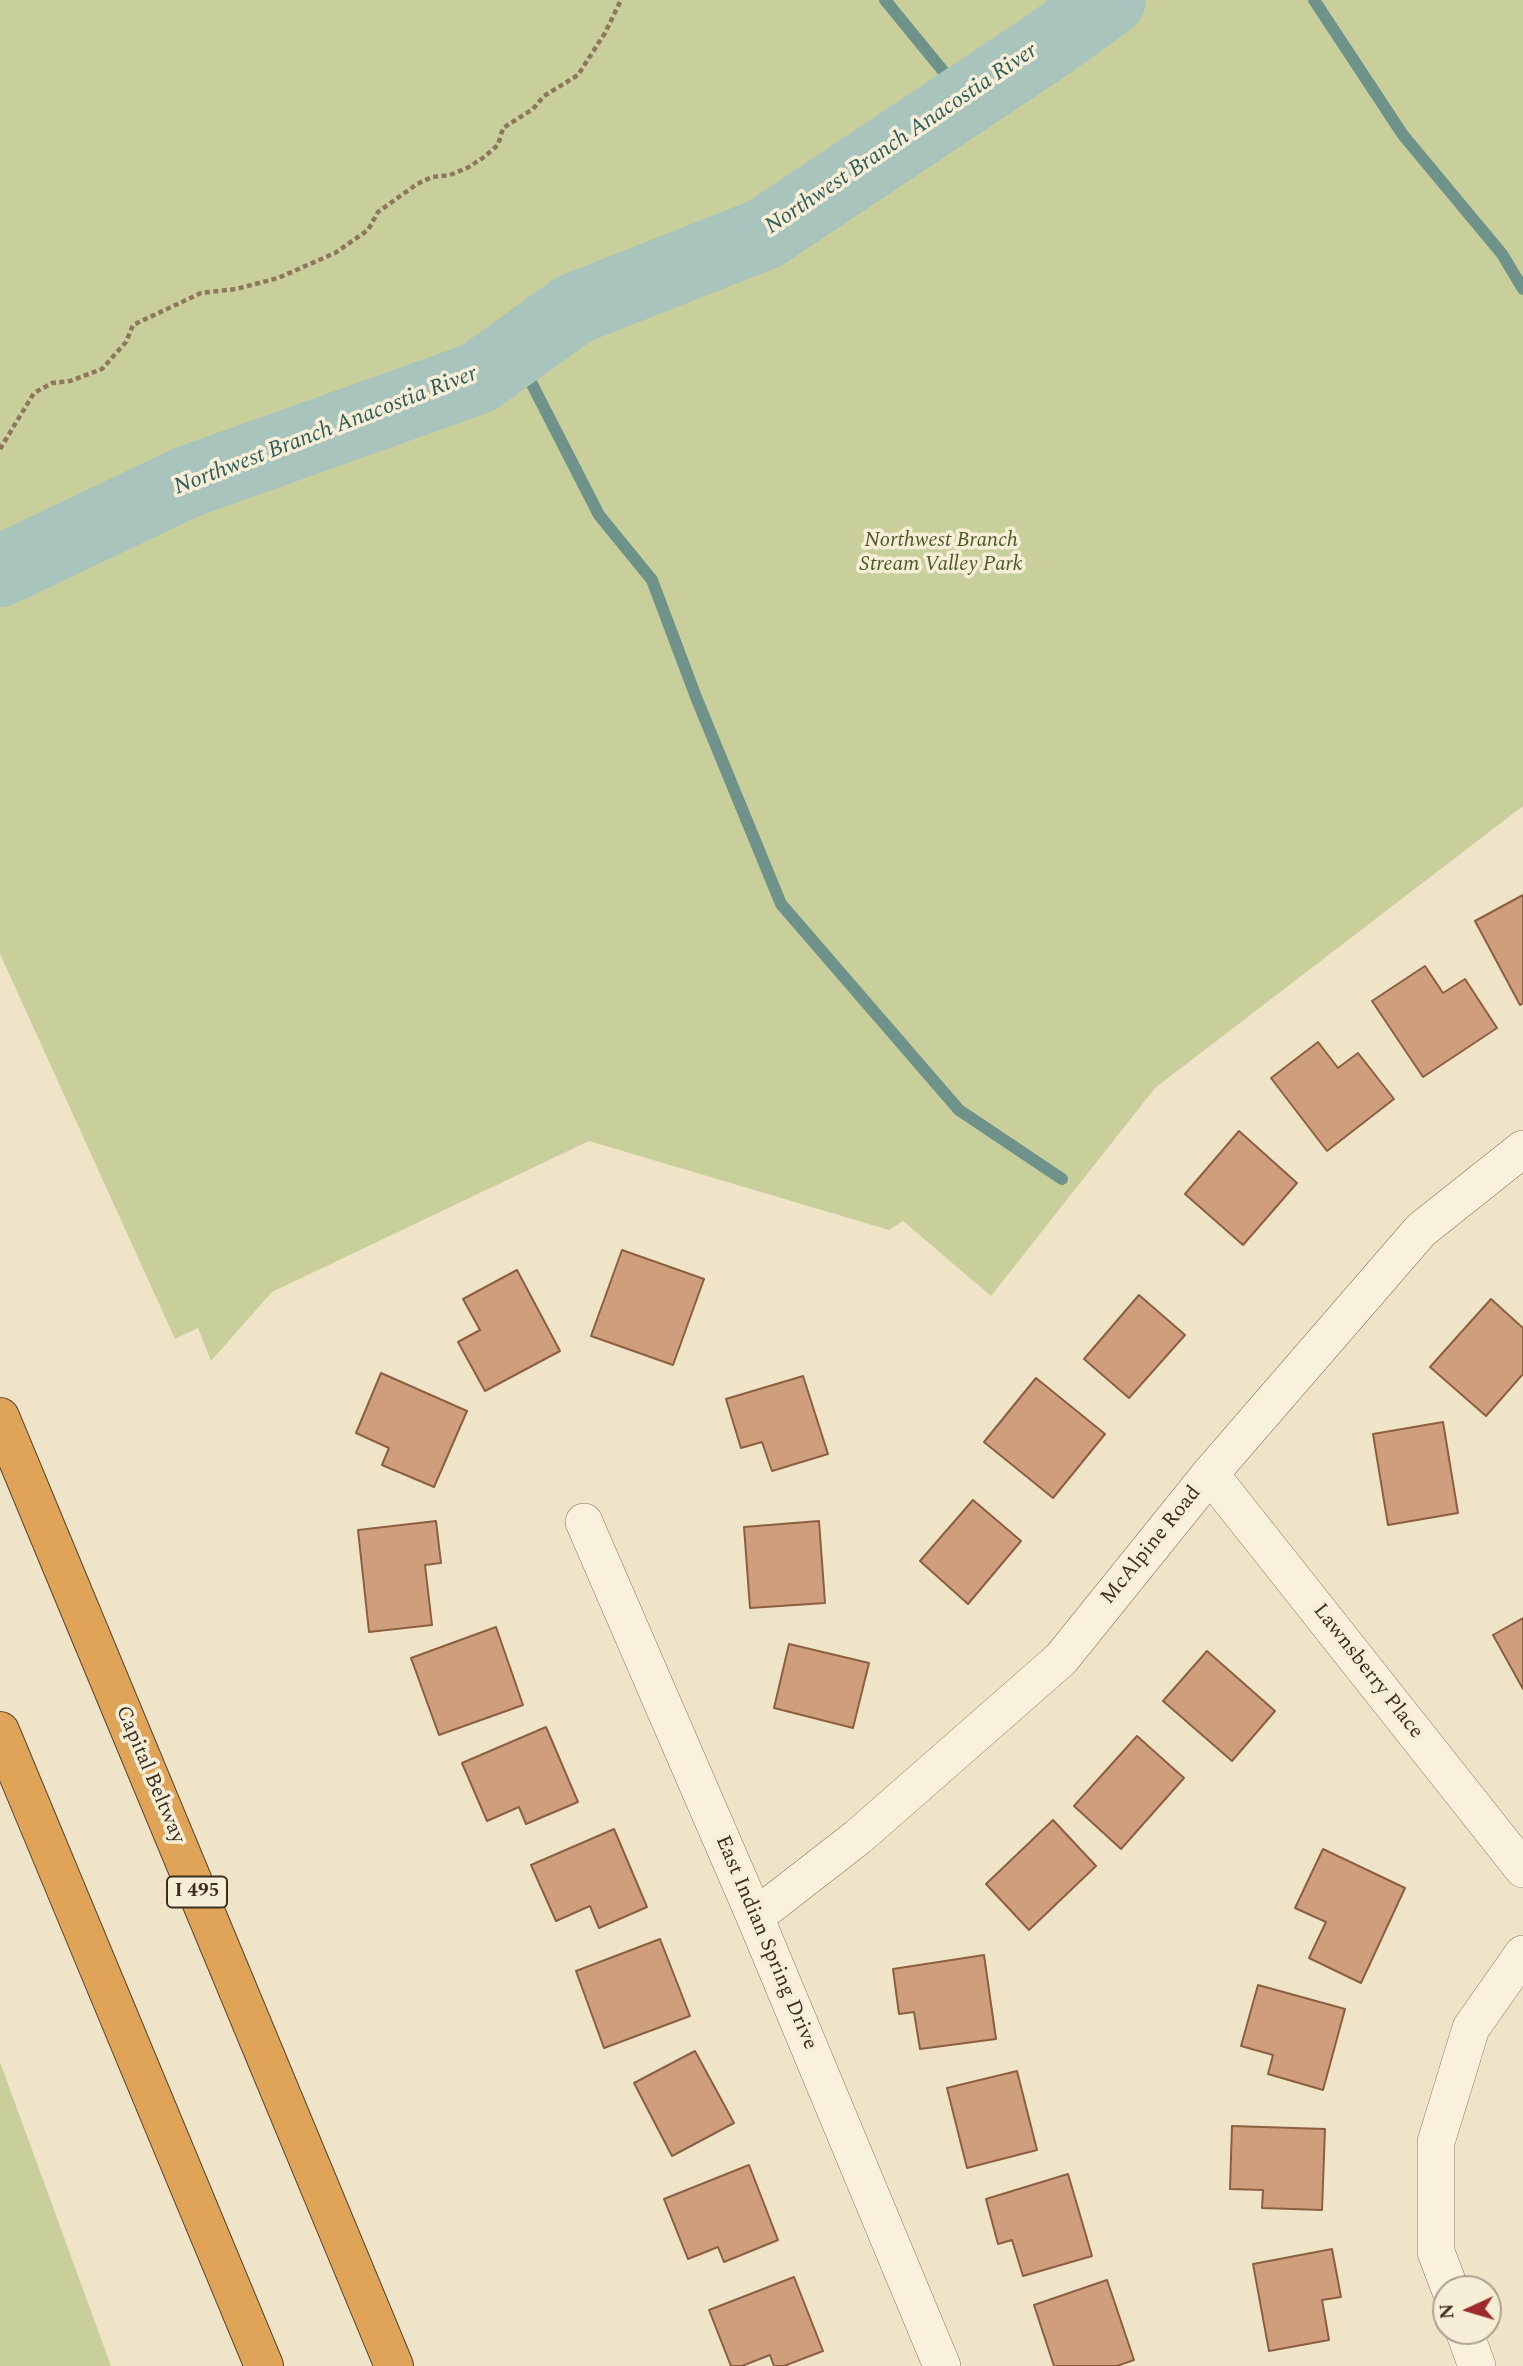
<!DOCTYPE html>
<style>
body{margin:0}
#map{position:relative;width:1523px;height:2366px;overflow:hidden;background:#f0e4c8;font-family:Spectral,serif}
canvas{display:block}
.north{position:absolute;left:1432px;top:2275px;width:70px;height:70px;box-sizing:border-box;background:#f7eed8;border:2px solid #ada18e;border-radius:50%;rotate:266deg;font-size:19px;font-weight:700;line-height:28px;text-align:center;color:#3d2e20}
.north::after{content:'';display:block;margin:auto;width:24px;height:32px;background:#9e2a2b;clip-path:polygon(50% 0,100% 100%,50% 72%,0 100%)}
</style>
<div id="map">
<canvas width="1523" height="2366"></canvas>
<div class="north">N</div>
</div>
<script>
const c = document.querySelector('canvas').getContext('2d');
c.lineJoin = 'round';
function paint(path, color) { c.fillStyle = color; c.fill(path, 'evenodd'); }
function trace(path, color, width, dash) { c.strokeStyle = color; c.lineWidth = width; c.lineCap = dash ? 'butt' : 'round'; c.setLineDash(dash || []); c.stroke(path); }
function write(font, color, halo, rows, align = 'center') {
  c.font = font + ' Spectral,serif'; c.lineWidth = 7; c.setLineDash([]); c.textBaseline = 'middle'; c.strokeStyle = halo; c.fillStyle = color; for (const [text, x, y, turn = 0] of rows) {
    c.save(); c.translate(x, y); c.rotate((+turn || 0) * Math.PI / 180); c.textAlign = isNaN(turn) ? turn : align; if (halo) c.strokeText(text, 0, 0); c.fillText(text, 0, 0); c.restore();
  }
}
paint(new Path2D(`
 M0,0h1523v806l-368,282 -164,208 -88,-75 -14,9 -300,-89 -317,151 -61,69 -13,-33 -23,11 -175,-385z
 M0,2062l111,304h-111z`), '#c9cf9b');
trace(new Path2D(`
 M885,0l81,99
 M1314,0l89,135 99,119 21,35
 M515,351l84,164 53,65 44,117 85,207 178,206 103,69`), '#6f938a', 12);
trace(new Path2D(`
 M0,571l187,-89 291,-104 96,-69 190,-75 285,-190 61,-44`), '#a9c4bc', 72);
const building = new Path2D(`
 M1523,895v108l-3,2 -45,-84z
 M1425,966l18,27 22,-14 32,49 -74,49 -51,-76z
 M1318,1042l20,26 20,-15 36,46 -67,52 -56,-73z
 M1239,1131l58,52 -54,62 -58,-51z
 M622,1250l82,29 -31,86 -82,-29z
 M517,1270l43,81 -75,40 -27,-49 22,-12 -17,-31z
 M1139,1295l46,40 -56,63 -45,-39z
 M1491,1299l32,29v46l-37,42 -56,-49z
 M381,1373l86,38 -33,76 -52,-22 7,-17 -33,-15z
 M803,1376l25,78 -56,17 -10,-29 -21,6 -15,-49z
 M1036,1378l69,56 -52,64 -69,-56z
 M1443,1422l15,91 -70,12 -15,-91z
 M973,1500l48,41 -53,63 -48,-43z
 M436,1521l5,42 -16,2 7,60 -63,7 -11,-102z
 M819,1521l6,82 -75,5 -6,-81z
 M1523,1618v71l-30,-54z
 M496,1627l27,78 -84,30 -28,-77z
 M789,1644l80,19 -16,65 -79,-20z
 M1207,1651l68,60 -43,50 -69,-60z
 M546,1727l32,75 -52,22 -7,-17 -32,14 -25,-58z
 M1137,1736l47,42 -63,71 -47,-43z
 M1053,1820l43,46 -67,64 -43,-46z
 M614,1829l33,78 -48,21 -9,-22 -34,15 -25,-56z
 M1323,1849l82,39 -44,95 -52,-25 17,-36 -31,-14z
 M660,1939l30,77 -86,32 -28,-77z
 M984,1955l12,84 -76,10 -6,-37 -15,2 -6,-45z
 M1258,1985l87,24 -22,81 -55,-16 5,-19 -32,-9z
 M695,2051l39,72 -62,33 -38,-73z
 M1017,2071l20,79 -70,18 -20,-80z
 M1232,2126l93,3 -3,81 -60,-2 1,-18 -33,-1z
 M749,2165l29,75 -54,22 -6,-15 -30,12 -24,-60z
 M1068,2174l24,82 -69,20 -11,-36 -14,4 -12,-45z
 M1332,2249l9,48 -19,3 7,40 -60,11 -16,-87z
 M794,2277l29,74 -39,15h-10l-4,-11 -28,11h-11l-22,-56z
 M1107,2280l27,80 -17,6h-63l-20,-61z`);
paint(building, '#cf9f7d');
trace(building, '#8d5f41', 2);
const minor = new Path2D(`
 M1210,1474l313,395
 M584,1522l171,395 187,449
 M755,1917l103,-80 203,-178 149,-185 211,-244 102,-81
 M1450,2289l-14,-37v-110l35,-114 52,-74
 M1464,2331l13,35`);
const motorway = new Path2D(`
 M0,1417l394,949
 M0,1731l264,635`);
trace(minor, '#8d765c', 38);
trace(motorway, '#5b4430', 40);
trace(new Path2D(`
 M0,449l34,-56 18,-10 18,-2 32,-12 24,-27 7,-17 68,-32 35,-4 42,-11 57,-25 33,-23 10,-18 39,-28 15,-7 18,-2 19,-8 15,-10 14,-12 5,-17 30,-19 11,-13 34,-21 27,-42 16,-33`), '#8d765c', 4.5, [5, 3.5]);
trace(minor, '#faf1dc', 37);
trace(motorway, '#e0a458', 38);
for (const [x, y, w] of [
 [197,1892,60]
]) { const box = new Path2D(); box.roundRect(x - w / 2, y - 15.5, w, 31, 5); c.fillStyle = '#f7eed8'; c.fill(box); trace(box, '#3d2e20', 2); }
write('bold 19px', '#3d2e20', null, [
 ["I 495",197,1892]
]);
write('italic 21px', '#4d5a26', '#f7eed8', [
 ["Northwest Branch",941,542],
 ["Stream Valley Park",941,566]
]);
write('21px', '#3d2e20', '#f7eed8', [
 ["McAlpine Road",1152,1546,-51],
 ["Lawnsberry Place",1367,1672,52],
 ["Capital Beltway",149,1775,67],
 ["East Indian Spring Drive",765,1943,67]
]);
write('italic 23px', '#2f5d5a', '#f7eed8', [
 ["Northwest Branch Anacostia River",902,140,-34],
 ["Northwest Branch Anacostia River",326,432,-21]
]);
</script>
